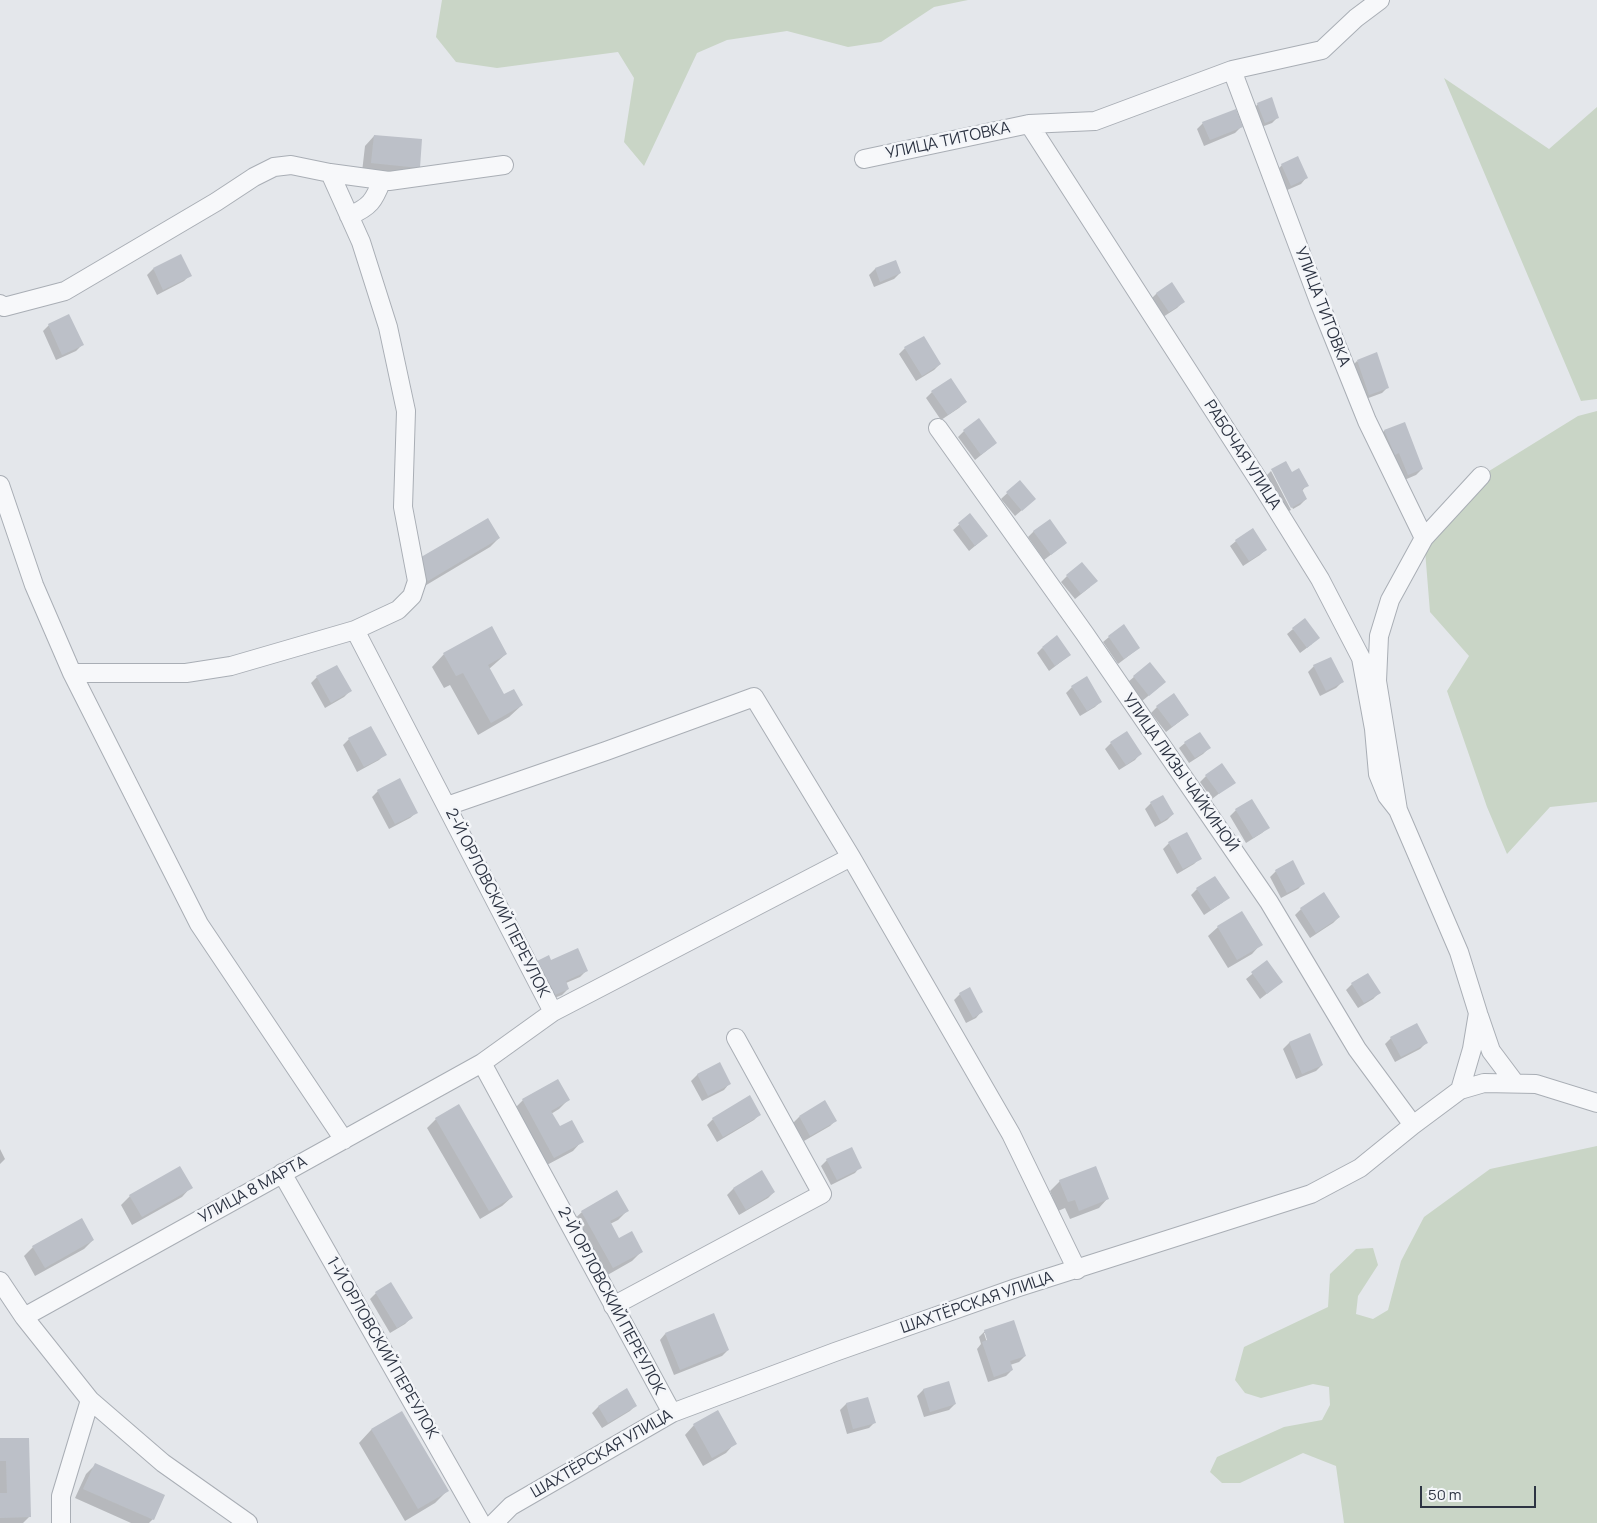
<!DOCTYPE html>
<meta charset="utf-8">
<style>
body{margin:0}
#map{position:relative;width:1597px;height:1523px;overflow:hidden;background:#e4e7eb;font-family:Manrope,sans-serif}
canvas{display:block}
.scale{position:absolute;left:1420px;top:1486px;width:116px;height:22px;box-sizing:border-box;border:2px solid #2d3443;border-top:0;padding-left:6px;font-size:15px;line-height:18px;white-space:nowrap;color:#2d3443;-webkit-text-stroke:4px #f4f6f9;paint-order:stroke}
</style>
<div id="map">
<canvas width="1597" height="1523"></canvas>
<div class="scale">50 m</div>
</div>
<script>
const c = document.querySelector('canvas').getContext('2d');
c.lineJoin = 'round';
function paint(path, color) { c.fillStyle = color; c.fill(path, 'evenodd'); }
function trace(path, color, width, dash) { c.strokeStyle = color; c.lineWidth = width; c.lineCap = dash ? 'butt' : 'round'; c.setLineDash(dash || []); c.stroke(path); }
function write(font, color, halo, rows, align = 'center') {
  c.font = font + ' Manrope,sans-serif'; c.lineWidth = 5; c.setLineDash([]); c.textBaseline = 'middle'; c.strokeStyle = halo; c.fillStyle = color; for (const [text, x, y, turn = 0] of rows) {
    c.save(); c.translate(x, y); c.rotate((+turn || 0) * Math.PI / 180); c.textAlign = isNaN(turn) ? turn : align; if (halo) c.strokeText(text, 0, 0); c.fillText(text, 0, 0); c.restore();
  }
}
paint(new Path2D(`
 M442,0h526l-34,7 -53,35 -33,5 -61,-16 -60,9 -30,13 -53,113 -20,-24 10,-64 -16,-26 -121,16 -41,-6 -20,-25z
 M1444,78l105,71 48,-42v292l-16,2z
 M1597,411v391l-47,5 -43,47 -20,-47 -40,-116 22,-35 -39,-44 -6,-74 57,-62 97,-60z
 M1597,1146v377h-253l-8,-57 -33,-13 -63,30h-18l-12,-11 7,-15 67,-30 38,-7 8,-15 -1,-18 -16,-3 -52,14 -16,-5 -10,-13 9,-33 84,-40 2,-33 26,-25 17,-1 5,17 -20,31 -2,18 17,5 15,-9 13,-49 23,-44 66,-48z`), '#c9d5c6');
paint(new Path2D(`
 M1258,104l20,13 -6,6 -13,5 -7,-18z
 M1203,123l38,4 -6,6 -31,13 -7,-17z
 M374,136l45,31 -10,9 -47,-4 3,-26z
 M1282,165l24,13 -5,6 -16,7 -9,-20z
 M895,262l5,11 -6,6 -20,8 -5,-12 6,-6z
 M153,269l37,6 -6,6 -27,14 -10,-20z
 M1157,293l26,9 -6,6 -14,9 -12,-18z
 M49,325l33,20 -6,6 -20,9 -13,-29z
 M905,348l35,16 -6,6 -18,11 -17,-27z
 M1357,361l31,26 -6,6 -19,7 -12,-33z
 M932,392l33,10 -6,6 -18,12 -15,-22z
 M1404,424l18,45 -6,6 -14,6 -24,-44 6,-6z
 M964,431l32,12 -21,17 -17,-23z
 M1286,462l5,11 16,12 -5,6 4,8 -6,6 -7,4 -20,-39h-2z
 M1271,471l20,39 -6,3 -19,-37z
 M1020,481l9,23 -14,12 -14,-17z
 M970,515l11,26 -12,10 -16,-21z
 M1034,531l32,12 -22,17 -16,-23z
 M499,538l-9,9 -72,43 -11,-19z
 M1236,541l30,8 -6,6 -17,11 -13,-20z
 M1067,576l23,11 -15,12 -14,-17z
 M1293,629l19,15 -12,9 -13,-19z
 M1109,637l30,11 -21,16 -15,-22z
 M1042,648l28,7 -21,16 -12,-18z
 M444,654h62l-17,15 15,27 18,9 -13,12 -31,18 -28,-50 -6,3 -12,-21z
 M1149,664l9,24 -16,13 -14,-19z
 M1314,666l28,16 -6,6 -16,8 -12,-24z
 M317,677l33,14 -6,6 -19,11 -14,-25z
 M1072,687l29,14 -6,6 -15,9 -14,-23z
 M1157,707l31,8 -22,17 -15,-19z
 M349,739l36,15 -6,6 -22,12 -14,-27z
 M1111,743l29,11 -5,6 -16,10 -14,-21z
 M1185,743l24,5 -6,6 -14,9 -10,-15z
 M1206,776l28,6 -22,17 -12,-17z
 M378,791l38,22 -6,5 -21,11 -17,-32z
 M1252,801l16,26 -6,6 -16,10 -16,-27 6,-6z
 M1151,803l22,11 -6,6 -12,7 -10,-18z
 M1169,843l31,15 -6,6 -17,10 -14,-25z
 M1276,871l28,12 -6,6 -17,9 -11,-21z
 M1215,877l13,20 -6,6 -18,12 -13,-20 6,-6z
 M1323,894l16,23 -6,6 -23,15 -15,-23 6,-6z
 M1218,927l43,17 -9,10 -24,14 -20,-32z
 M551,961l35,10 -6,6 -14,6 2,6 -6,6 -18,7z
 M1267,962l15,20 -22,17 -14,-20z
 M1352,984l27,9 -6,6 -15,9 -12,-18z
 M960,994l21,18 -5,6 -10,5 -12,-23z
 M1309,1035l13,30 -6,6 -20,8 -13,-30 6,-6z
 M1391,1038l35,5 -6,6 -25,13 -10,-18z
 M719,1064l10,20 -5,6 -22,11 -11,-20 6,-6z
 M749,1097l11,17 -6,6 -37,22 -10,-17 6,-6z
 M523,1100h45l-9,9 -8,5 8,14 23,13 -9,10 -28,15 -32,-56z
 M799,1117l37,3 -6,6 -26,15 -11,-18z
 M436,1119l76,78 -10,9 -22,13 -53,-91z
 M0,1149l5,10 -5,5z
 M827,1160l33,7 -5,6 -24,12 -10,-19z
 M762,1172l12,20 -6,6 -29,17 -12,-20 6,-6z
 M1060,1181l48,17 -9,10 -29,11 -5,-11 -7,3 -8,-20z
 M191,1187l-9,10 -50,28 -11,-20 9,-9z
 M628,1210l-10,10 -8,4 9,16 22,12 -9,9 -28,16 -32,-56 10,-9z
 M93,1240l-9,9 -49,27 -11,-20 9,-9z
 M376,1293l35,25 -6,6 -15,9 -20,-34z
 M985,1331l40,25 -6,6 -9,3 2,5 -6,6 -18,6 -11,-33 4,-5 -2,-7zM984,1333h3l1,13z
 M665,1334l63,16 -6,6 -48,19 -14,-35z
 M948,1382l7,22 -6,6 -25,7 -7,-21 6,-6z
 M627,1390l9,15 -6,6 -28,17 -10,-15 6,-6z
 M867,1398l8,24 -6,6 -22,6 -7,-24 6,-6z
 M401,1413l46,78 -12,12 -30,18 -46,-78 12,-13z
 M694,1425l41,18 -9,10 -23,13 -18,-31z
 M0,1439l30,77 -7,7h-23z
 M95,1465l58,54 -4,4h-18l-56,-25 11,-24z`), '#0003');
paint(new Path2D(`
 M1272,97l7,21 -14,5 -8,-20z
 M1236,109l7,18 -33,13 -8,-18z
 M374,135l48,4 -2,29 -49,-5z
 M1298,156l10,22 -17,8 -10,-22z
 M181,254l11,22 -29,14 -10,-22z
 M896,260l5,13 -21,9 -5,-14z
 M1172,282l13,20 -16,10 -13,-19z
 M69,314l15,31 -22,10 -14,-31z
 M924,336l17,28 -19,12 -18,-29z
 M1377,352l12,36 -20,7 -12,-35z
 M951,378l16,24 -19,13 -17,-24z
 M979,418l18,25 -16,12 -18,-25z
 M1405,422l18,47 -15,6 -9,-22 -4,2 -11,-25z
 M1286,461l6,11 7,-4 10,18 -7,3 5,10 -16,9 -20,-39z
 M1020,480l16,19 -14,12 -16,-19z
 M970,513l18,23 -13,10 -17,-23z
 M488,518l12,20 -72,43 -12,-21z
 M1050,519l17,24 -16,12 -18,-24z
 M1253,528l14,22 -18,11 -14,-21z
 M1082,562l16,19 -17,13 -15,-19z
 M1305,618l15,20 -13,10 -15,-20z
 M1124,624l16,24 -16,11 -16,-23z
 M492,626l15,28 -19,11 16,29 10,-5 9,16 -32,18 -28,-50 -7,3 -13,-23z
 M1057,635l14,20 -16,11 -13,-19z
 M1331,657l13,25 -18,9 -13,-26z
 M1150,662l16,20 -17,14 -16,-20z
 M337,665l15,26 -21,12 -15,-27z
 M1087,676l15,26 -15,9 -16,-25z
 M1174,693l15,22 -17,12 -16,-21z
 M371,726l16,29 -23,12 -16,-29z
 M1127,731l15,23 -16,11 -16,-23z
 M1200,732l11,16 -16,10 -11,-16z
 M1222,763l14,20 -17,11 -14,-19z
 M400,778l18,35 -23,11 -18,-34z
 M1163,795l11,19 -13,8 -11,-20z
 M1252,799l18,29 -17,10 -18,-29z
 M1187,832l15,27 -19,10 -15,-27z
 M1293,860l12,24 -18,9 -12,-23z
 M1215,876l15,22 -19,12 -15,-22z
 M1324,892l16,25 -24,16 -16,-25z
 M1242,911l21,34 -26,15 -20,-34z
 M578,948l10,23 -22,10 3,8 -19,8 -15,-35 14,-7 2,5z
 M1267,960l16,22 -16,12 -16,-22z
 M1368,973l13,20 -17,10 -13,-20z
 M970,987l13,25 -10,6 -14,-25z
 M1417,1023l11,20 -27,14 -11,-20z
 M1310,1033l13,32 -21,9 -13,-32z
 M720,1062l11,22 -23,12 -11,-22z
 M558,1079l12,21 -19,11 9,15 12,-6 12,22 -30,16 -32,-59z
 M750,1095l11,20 -38,22 -11,-19z
 M825,1100l12,21 -27,15 -11,-20z
 M459,1104l54,93 -24,14 -54,-93z
 M852,1147l10,21 -25,12 -11,-21z
 M180,1166l13,22 -51,29 -13,-22z
 M1096,1166l13,33 -30,12 -4,-11 -7,2 -9,-22z
 M762,1170l13,22 -29,18 -13,-22z
 M617,1190l12,21 -19,10 9,17 13,-7 11,21 -30,16 -32,-57z
 M82,1218l12,22 -49,28 -13,-22z
 M391,1282l22,36 -16,10 -22,-36z
 M714,1313l15,37 -49,20 -15,-37z
 M1014,1320l12,36 -16,5 3,9 -19,7 -12,-35 5,-2 -3,-10z
 M949,1381l7,23 -26,8 -7,-23z
 M627,1388l10,18 -29,17 -10,-17z
 M868,1397l8,26 -23,6 -7,-26z
 M718,1410l19,34 -25,14 -19,-34z
 M402,1411l47,80 -31,18 -47,-80z
 M0,1438h29l2,79 -31,1v-25h7l-1,-32h-6z
 M95,1463l70,32 -11,25 -71,-31z`), '#bcc0c8');
const minor = new Path2D(`
 M1232,70l88,234 47,117 57,117
 M1029,124l232,360 59,95 41,79 13,71 4,45 9,22 11,14
 M864,159l165,-35 66,-3 137,-51 90,-20 34,-32 24,-18
 M349,216c21,-9 25,-15 33,-36
 M0,304l4,3 61,-16 151,-89 38,-25 20,-10 17,-2 39,8 59,8 115,-16
 M938,428l147,206 184,268 88,147 56,76
 M0,485l34,100 38,88 127,251 145,216
 M355,630l198,382 -71,51 190,350
 M72,673h114l45,-7 124,-36 43,-20 14,-14 5,-15 -14,-74 3,-96 -18,-84 -27,-85 -31,-69
 M447,806l159,-55 148,-54 97,160 160,277 66,136
 M553,1012l298,-155
 M1479,1016l12,35 24,32
 M1460,1090l12,-41 6,-36 -19,-61 -61,-142 -21,-129 2,-45 11,-36 34,-62 57,-62
 M282,1173l199,350
 M0,1281l24,36 66,83 73,63 85,60
 M613,1306l209,-112 -86,-156
 M24,1317l458,-254
 M61,1523v-27l29,-96
 M494,1523l17,-17 161,-93 163,-61 181,-64 295,-94 49,-26 53,-43 47,-35 24,-7 52,1 61,19`);
trace(minor, '#a9aeb5', 20);
trace(minor, '#f7f8fa', 18);
write('16px', '#2d3443', '#f4f6f9', [
 ["УЛИЦА ТИТОВКА",948,141,-12],
 ["УЛИЦА ТИТОВКА",1322,307,69],
 ["РАБОЧАЯ УЛИЦА",1242,455,57],
 ["УЛИЦА ЛИЗЫ ЧАЙКИНОЙ",1180,773,55],
 ["2-Й ОРЛОВСКИЙ ПЕРЕУЛОК",497,903,63],
 ["УЛИЦА 8 МАРТА",253,1190,-29],
 ["2-Й ОРЛОВСКИЙ ПЕРЕУЛОК",611,1301,62],
 ["ШАХТЁРСКАЯ УЛИЦА",977,1303,-19],
 ["1-Й ОРЛОВСКИЙ ПЕРЕУЛОК",382,1348,60],
 ["ШАХТЁРСКАЯ УЛИЦА",602,1454,-30]
]);
</script>
